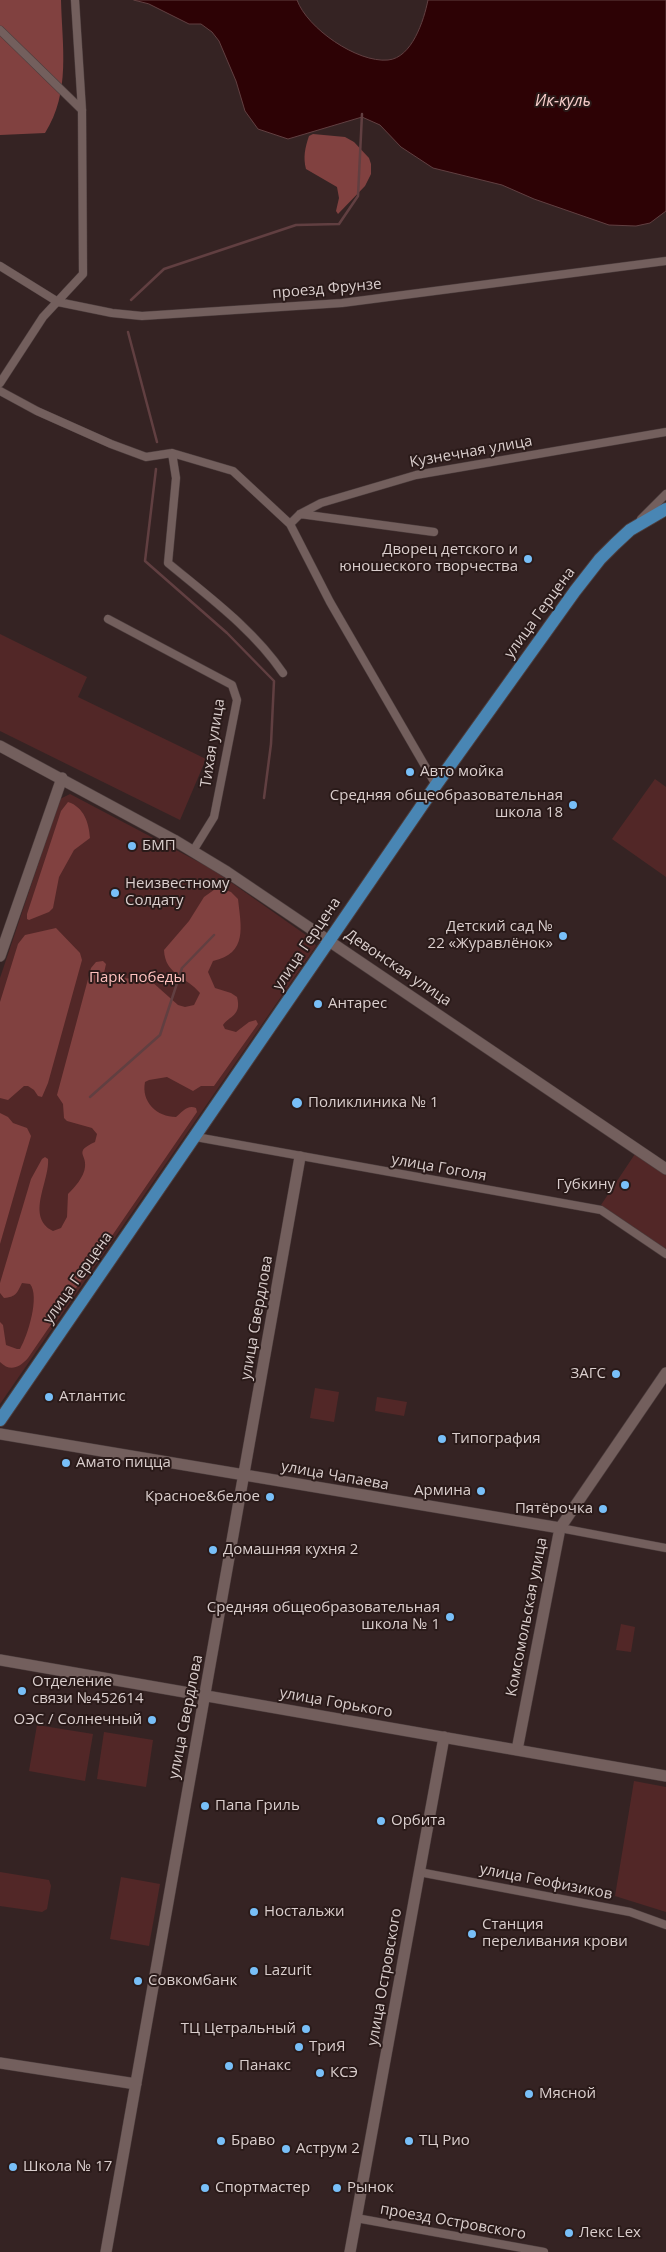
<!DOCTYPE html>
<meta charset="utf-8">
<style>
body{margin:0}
canvas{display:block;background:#352323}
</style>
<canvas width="666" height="2252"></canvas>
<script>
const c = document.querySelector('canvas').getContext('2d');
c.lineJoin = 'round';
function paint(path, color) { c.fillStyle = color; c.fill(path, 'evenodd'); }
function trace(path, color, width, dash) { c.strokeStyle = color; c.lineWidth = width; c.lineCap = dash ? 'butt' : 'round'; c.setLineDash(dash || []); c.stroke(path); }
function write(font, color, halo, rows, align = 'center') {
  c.font = font + ' "Open Sans",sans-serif'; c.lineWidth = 4; c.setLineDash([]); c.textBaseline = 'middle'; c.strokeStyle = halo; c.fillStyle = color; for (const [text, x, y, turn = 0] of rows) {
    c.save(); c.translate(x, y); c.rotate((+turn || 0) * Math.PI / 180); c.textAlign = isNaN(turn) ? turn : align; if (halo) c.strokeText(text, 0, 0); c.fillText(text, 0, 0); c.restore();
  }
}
paint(new Path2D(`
 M0,634l87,43 -9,20 128,62 -26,61 -180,-89z
 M655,779l11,8v90l-54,-38z
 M70,794l142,75 101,71 3,6 -316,458v-426l60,-179z
 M635,1154l31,21v74l-65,-44z
 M315,1388l24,4 -5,30 -24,-4z
 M377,1397l30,5 -3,14 -29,-5z
 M621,1624l14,3 -4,25 -15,-2z
 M37,1725l56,9 -8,47 -56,-10z
 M104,1732l49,8 -7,47 -49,-8z
 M634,1781l32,6v125l-51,-16z
 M0,1872l49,8 2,6 -4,23 -5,3 -42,-6z
 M121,1877l39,7 -11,62 -39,-7z`), '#522727');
paint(new Path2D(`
 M0,0h61c1,46 10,92 -16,133l-45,2z
 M313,134l32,3 9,5 15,16 2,6v10l-6,12 -27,28 -2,-3 3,-13 -2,-11 -31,-18c-3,-12 -1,-21 3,-33z
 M68,802c16,5 21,21 22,36l-16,12 -15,27 -6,31 -4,4 -20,8 -2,-1v-5l34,-103z
 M218,887l13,5 7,7c3,28 10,54 -25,62l-5,11 7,16 16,5 6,4c5,19 -8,19 -14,28l2,4 11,3 13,-10 7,-2 2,4 -44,62h-13l-8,5 -26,-14 -18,3 -4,2c-4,20 12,35 31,35 6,-5 12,-13 20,-9l1,4 -169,246c-9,10 -18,14 -28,4v-40l3,3 3,20 11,4h3c8,-14 20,-53 10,-65l-8,-1c-5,10 -6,14 -18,15l-4,-5v-10l31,-104 11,-20 3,-2 3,2c2,22 -23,58 5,72l8,-3 6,-11 1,-23c7,-7 16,-17 17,-27 2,-13 -12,-15 10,-25l2,-8 -5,-6 -25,-7 -3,-3 -1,-14 -6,-9 34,-127 5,-6 7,-1 3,3 -4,18 13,-5 36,4 27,24 7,2 9,-2 6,-12c-13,-16 -35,-18 -36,-43l25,-29 15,-24z
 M56,928l24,25 2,7 -34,123 -6,14 -4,-1 -4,-6 -6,-4h-4l-16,14 -8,-2v-96l18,-58 7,-9z
 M0,1113l8,4 5,6 14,5 4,8 -31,108z`), '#814140');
const water = new Path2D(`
 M134,0h163c10,28 60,63 91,60 24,-2 36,-40 40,-60h238v211l-16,12 -14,3 -27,-1 -75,-26 -32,-14 -69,-17 -32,-21 -21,-22 -18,-8 -74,22 -30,-10 -13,-18 -9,-30 -17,-40 -7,-9 -11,-8h-12l-40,-20z`);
paint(water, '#2d0205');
trace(water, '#613f41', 1);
trace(new Path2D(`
 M131,300l33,-31 132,-44 43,-1 19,-28 4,-82
 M128,332l29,110
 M156,469l-11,92 82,72 47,48 -3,63 -7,54
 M90,1097l70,-62 22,-67 32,-33`), '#613f41', 2.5);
const street = new Path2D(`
 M0,30l82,80
 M0,266l58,36 54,11 30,3 200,-13 324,-42
 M0,383l43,-66 40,-43 -1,-164 -7,-110
 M0,391l37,20 74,33 35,13 26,-4 61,18 57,53 40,78 106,183
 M172,453l4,25 -8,85c41,34 85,66 115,110
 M300,514l134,18
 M641,519l25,-25
 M290,524l10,-10 21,-11 95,-28 250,-43
 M108,619l124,66 5,15 -23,117 -21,34
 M196,1137l405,73 65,44
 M560,1528l106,20
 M419,1872l211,40 36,13
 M356,2218l188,34`);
const secondary = new Path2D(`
 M0,746l174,94 53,32 439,297
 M0,956l62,-178
 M0,1434l560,94
 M0,1660l666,116
 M517,1750l43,-222 106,-155
 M0,2063l136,21
 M106,2252l194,-1095
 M350,2252l94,-515`);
const primary = new Path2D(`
 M0,1420l436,-635 139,-194 25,-32 15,-15 15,-14 36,-21`);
trace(street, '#4d3e3e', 9);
trace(secondary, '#4d3e3e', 12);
trace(primary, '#4d3e3e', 14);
trace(street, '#735f5d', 8);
trace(secondary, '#735f5d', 11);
trace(primary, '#4986b4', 12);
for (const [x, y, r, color] of [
 [528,559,5,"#78bff8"],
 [410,772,5,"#78bff8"],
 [573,805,5,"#78bff8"],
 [132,846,5,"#78bff8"],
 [115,893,5,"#78bff8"],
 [563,936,5,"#78bff8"],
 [318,1004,5,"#78bff8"],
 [297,1103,6,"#78bff8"],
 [625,1185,5,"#78bff8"],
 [616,1374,5,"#78bff8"],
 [49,1397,5,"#78bff8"],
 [442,1439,5,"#78bff8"],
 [66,1463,5,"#78bff8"],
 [481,1491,5,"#78bff8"],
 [270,1497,5,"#78bff8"],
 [603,1509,5,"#78bff8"],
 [213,1550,5,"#78bff8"],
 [450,1617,5,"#78bff8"],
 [22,1691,5,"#78bff8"],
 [152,1720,5,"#78bff8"],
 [205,1806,5,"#78bff8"],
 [381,1821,5,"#78bff8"],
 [254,1912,5,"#78bff8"],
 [472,1934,5,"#78bff8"],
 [254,1971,5,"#78bff8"],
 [138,1981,5,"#78bff8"],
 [306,2029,5,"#78bff8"],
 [299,2047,5,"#78bff8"],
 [229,2066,5,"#78bff8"],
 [320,2073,5,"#78bff8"],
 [529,2094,5,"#78bff8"],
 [221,2141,5,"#78bff8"],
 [409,2141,5,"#78bff8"],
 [286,2149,5,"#78bff8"],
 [13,2167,5,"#78bff8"],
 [205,2188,5,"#78bff8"],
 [337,2188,5,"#78bff8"],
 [569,2233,5,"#78bff8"]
]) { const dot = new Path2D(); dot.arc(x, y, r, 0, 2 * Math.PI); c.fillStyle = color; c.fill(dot); trace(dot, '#2a1a19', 2); }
write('15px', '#dacecd', '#2a1a19', [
 ["проезд Фрунзе",327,289,-5],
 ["Кузнечная улица",471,452,-10],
 ["улица Герцена",540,613,-54],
 ["Тихая улица",213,743,-81],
 ["улица Герцена",307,944,-56],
 ["Девонская улица",398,968,34],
 ["улица Гоголя",439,1168,10],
 ["улица Герцена",78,1278,-55],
 ["улица Свердлова",257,1318,-80],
 ["улица Чапаева",335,1476,10],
 ["Комсомольская улица",527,1617,-79],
 ["улица Горького",336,1703,10],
 ["улица Свердлова",186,1717,-79],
 ["улица Геофизиков",546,1882,11],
 ["улица Островского",385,1977,-80],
 ["проезд Островского",453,2222,10]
]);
write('15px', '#dacecd', '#2a1a19', [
 ["Дворец детского и",518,550,"right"],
 ["юношеского творчества",518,567,"right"],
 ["Авто мойка",420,772],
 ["Средняя общеобразовательная",563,796,"right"],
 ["школа 18",563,813,"right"],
 ["БМП",142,846],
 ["Неизвестному",125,884],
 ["Солдату",125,901],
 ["Детский сад №",553,927,"right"],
 ["22 «Журавлёнок»",553,944,"right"],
 ["Антарес",328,1004],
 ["Поликлиника № 1",308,1103],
 ["Губкину",615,1185,"right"],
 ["ЗАГС",606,1374,"right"],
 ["Атлантис",59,1397],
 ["Типография",452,1439],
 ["Амато пицца",76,1463],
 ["Армина",471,1491,"right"],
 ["Красное&белое",260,1497,"right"],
 ["Пятёрочка",593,1509,"right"],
 ["Домашняя кухня 2",223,1550],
 ["Средняя общеобразовательная",440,1608,"right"],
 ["школа № 1",440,1625,"right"],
 ["Отделение",32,1682],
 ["связи №452614",32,1699],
 ["ОЭС / Солнечный",142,1720,"right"],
 ["Папа Гриль",215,1806],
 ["Орбита",391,1821],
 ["Ностальжи",264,1912],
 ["Станция",482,1925],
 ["переливания крови",482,1942],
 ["Lazurit",264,1971],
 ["Совкомбанк",148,1981],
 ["ТЦ Цетральный",296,2029,"right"],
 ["ТриЯ",309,2047],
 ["Панакс",239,2066],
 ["КСЭ",330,2073],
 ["Мясной",539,2094],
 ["Браво",231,2141],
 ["ТЦ Рио",419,2141],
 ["Аструм 2",296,2149],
 ["Школа № 17",23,2167],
 ["Спортмастер",215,2188],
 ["Рынок",347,2188],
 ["Лекс Lex",579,2233]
], 'left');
write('15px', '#ffc1be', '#2a1a19', [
 ["Парк победы",137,978]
]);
write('italic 16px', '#f8cecb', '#2a1a19', [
 ["Ик-куль",563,101]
]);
</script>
